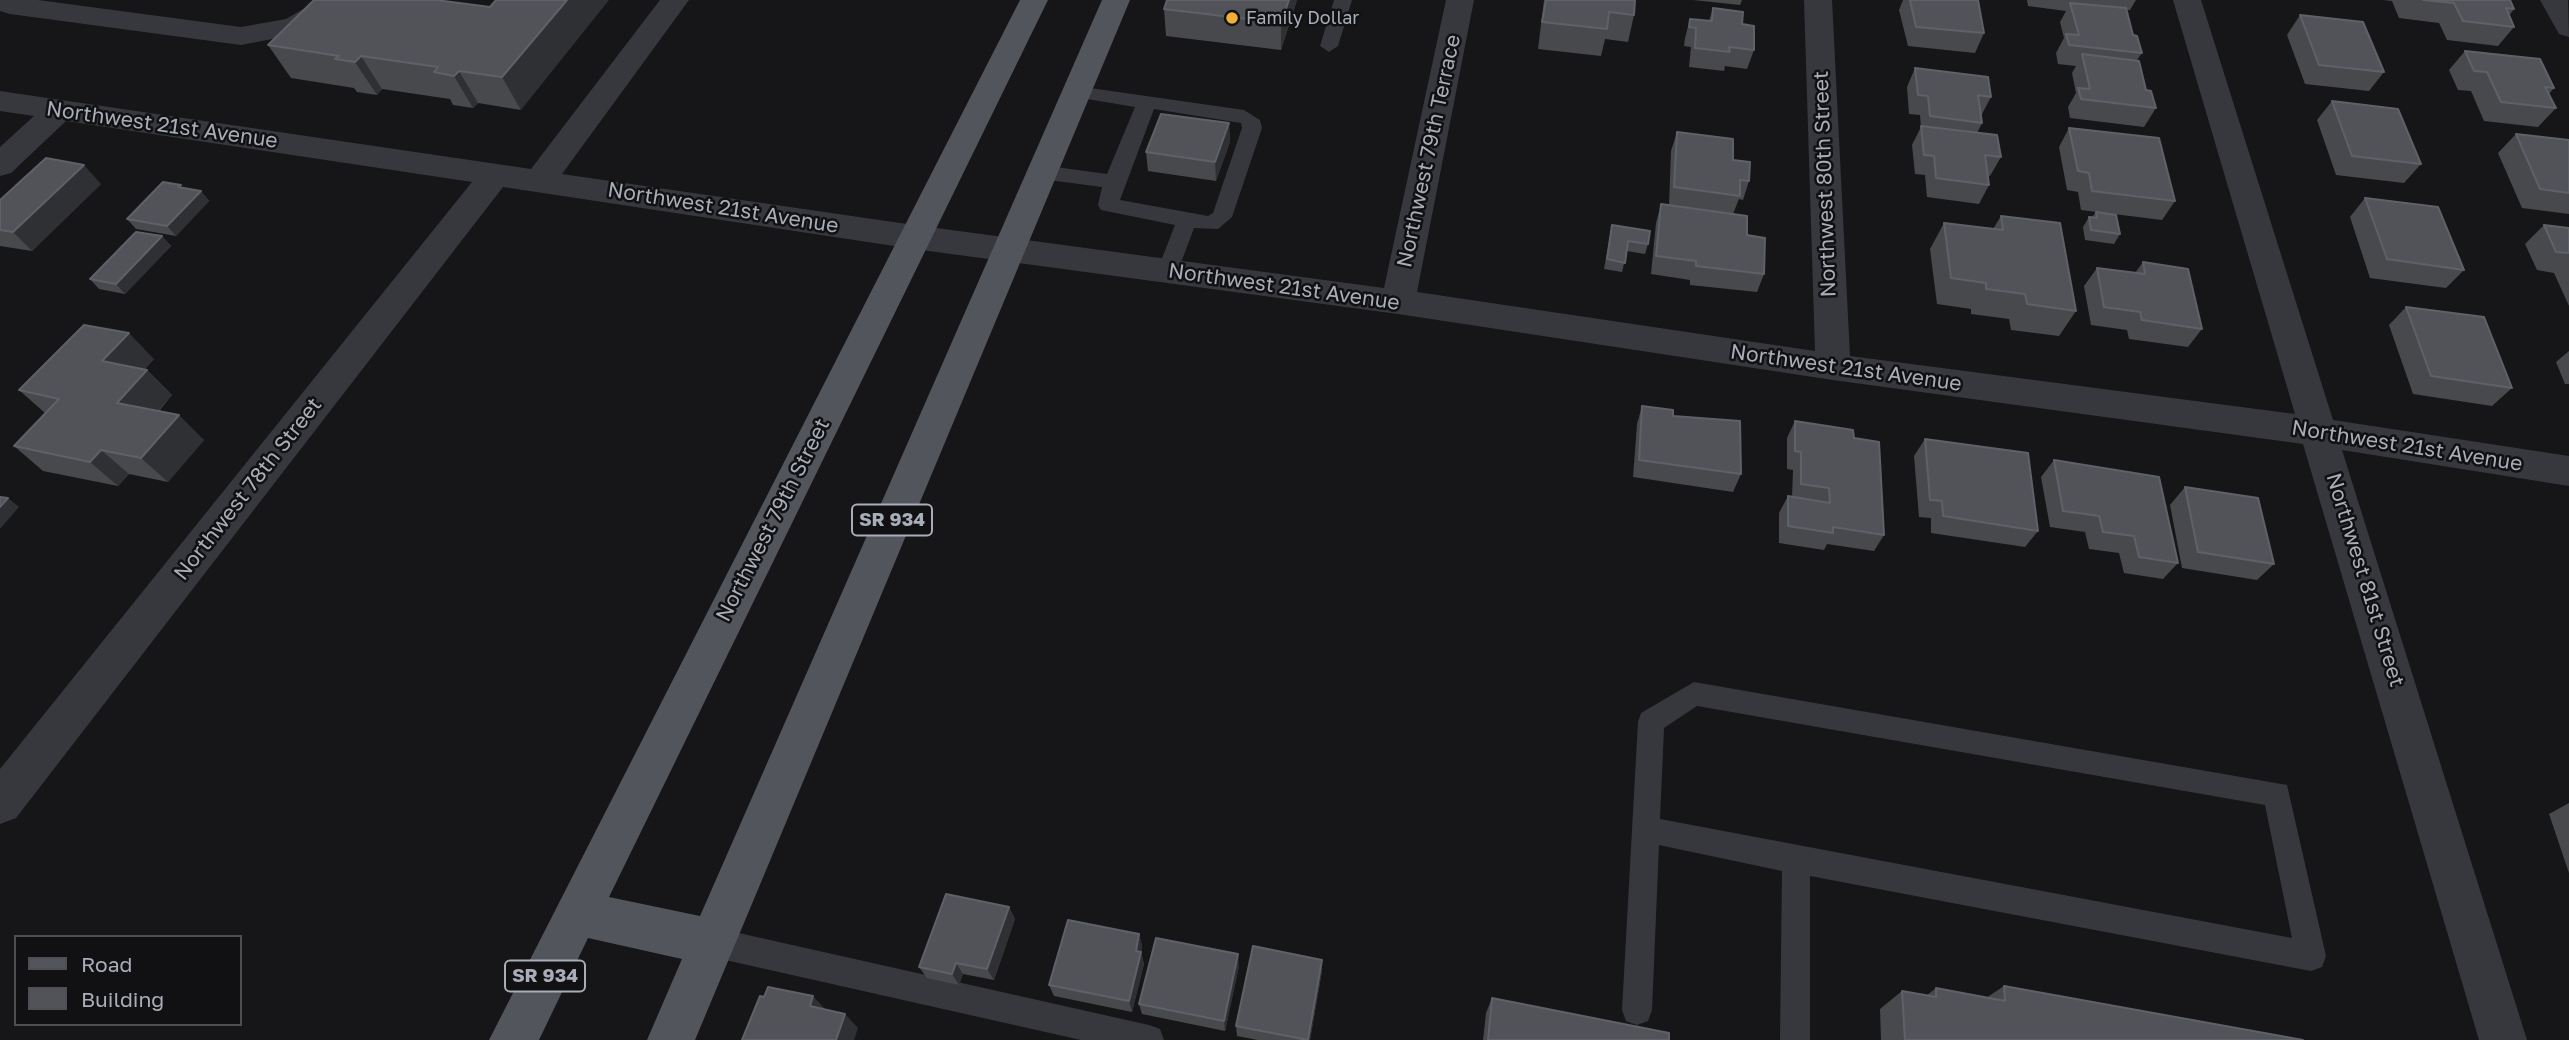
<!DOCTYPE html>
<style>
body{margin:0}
#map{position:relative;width:2569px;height:1040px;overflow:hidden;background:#161618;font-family:"Golos Text",sans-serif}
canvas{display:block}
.legend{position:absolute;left:14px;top:935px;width:228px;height:91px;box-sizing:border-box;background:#111113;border:2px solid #4d4f55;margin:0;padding:9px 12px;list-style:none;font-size:21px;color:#a8adb8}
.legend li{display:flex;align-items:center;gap:14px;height:35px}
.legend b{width:35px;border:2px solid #4d4f55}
</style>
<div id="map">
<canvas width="2569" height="1040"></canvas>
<ul class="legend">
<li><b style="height:9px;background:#53555c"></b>Road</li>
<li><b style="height:19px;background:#525359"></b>Building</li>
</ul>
</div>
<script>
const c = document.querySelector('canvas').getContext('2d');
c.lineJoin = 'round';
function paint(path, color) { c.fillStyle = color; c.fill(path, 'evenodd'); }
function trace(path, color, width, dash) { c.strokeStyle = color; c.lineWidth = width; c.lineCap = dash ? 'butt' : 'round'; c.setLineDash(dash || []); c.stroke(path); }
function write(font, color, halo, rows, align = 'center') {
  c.font = font + ' "Golos Text",sans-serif'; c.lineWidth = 5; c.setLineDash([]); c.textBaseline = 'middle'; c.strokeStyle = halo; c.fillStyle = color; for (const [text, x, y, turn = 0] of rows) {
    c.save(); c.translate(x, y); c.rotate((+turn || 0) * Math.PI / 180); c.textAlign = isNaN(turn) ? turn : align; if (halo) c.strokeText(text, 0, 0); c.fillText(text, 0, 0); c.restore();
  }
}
paint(new Path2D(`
 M1334,0h18l-14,46 -9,6 -9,-6z
 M1076,86l168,24 16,10 2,8 -30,89 -14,12 -24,-1 -18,48h-16l-3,-5 18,-46 -74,-15 -3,-5 4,-18 -61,-8 -10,-7 10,-7 66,9 28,-67 -66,-11 -3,-4 3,-4zM1154,109l87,14 1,5 -29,85 -5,3 -88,-16z
 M1694,682l593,103 39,171 -4,11 -11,4 -501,-95v164h-30l2,-169 -123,-26 -7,165 -4,11 -11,4 -11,-4 -4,-11 16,-288 3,-9zM1697,706l568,99 27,133 -632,-119 4,-91z
 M712,927l437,98 11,4 4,11h-83l-369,-83 -11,-5 -4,-10 4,-10z`), '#37383d');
paint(new Path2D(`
 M0,0h38l203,27 45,-8 33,-19h35l-4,6 -46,27 -63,12 -231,-31 -10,-3z
 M660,0h29l-127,174 352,51 470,63 62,-288h28l-57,292 398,59 -11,-351h28l18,356 445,58 -122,-414h28l132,420 236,36v30l-227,-36 185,590h-48l-176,-596 -470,-64 -435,-66 -484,-65 -411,-62 -487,631 -16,6v-55l472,-587 -406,-61 -55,52 -11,3v-29l34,-31 -34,-5v-20l531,78z
 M2540,0h28l1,37 -10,-3z`), '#37383d');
paint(new Path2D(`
 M1020,0h28l-439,897 91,19 402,-916h28l-435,1040h-48l35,-81 -94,-21 -49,102h-50z`), '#53555c');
paint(new Path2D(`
 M1167,0h130l-16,50 -115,-14 -2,-27z
 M1544,0h91l-1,15 -6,27 -23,-3 -4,17 -63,-7z
 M1693,0h49l-2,5z
 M1903,0h75l6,33 -9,20 -67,-7 -9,-36z
 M2027,0h109l-6,10h-4l7,25 9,18 -5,7 9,30 10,18 -12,19 -74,-9 -2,-11 8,-14 -4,-20 4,-7 -18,-2 -2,-11 8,-15 -4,-16 6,-11 -38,-5z
 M2383,0h127l4,9 -5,7 5,11 -16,19 -51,-6 -8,-17 -40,-5 -7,-17z
 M490,7l31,103 -43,-7 -5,5 -20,-3 -3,-6 -68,-10 -5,6 -20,-3 -3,-4 -63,-10 -23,-33z
 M1713,8l29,16 12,26 -7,19 -22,-3 -1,5 -35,-4 2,-20 -7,-1 1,-8 5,-19 19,2z
 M2300,15l84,57 -15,19 -64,-7 -18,-49z
 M2465,51l89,37 -5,6 7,14 -18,19 -54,-6 -13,-30 -13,-1 -9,-20z
 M1915,68l76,29 -10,19 1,7 -5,10 24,24 -11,19 -2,-1 1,10 -10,19 -52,-7 -2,-22 -10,-1 -3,-29 9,-18 -1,-12 -11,-1 -2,-27z
 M2332,101l89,63 -17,19 -68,-8 -19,-55z
 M1229,123l1,19 -14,39 -68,-10 -2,-19z
 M2069,128l106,73 -13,19 -81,-10 -3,-18 -11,-2 -8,-43z
 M1677,132l56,28 16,21 -6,19 -4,-1 -6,15 14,21 17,39 -7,18 -67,-7v-5l-39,-6 5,-51 5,-19 8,1 2,-54z
 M2516,134l53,6v74l-47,-6 -24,-55z
 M101,184l-69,67 -32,-5v-46z
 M184,188l17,3 8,10 -33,35 -40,-7 -9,-10z
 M2365,198l99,72 -18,18 -76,-10 -20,-61z
 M2096,212l24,22 -6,10 -29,-4 -2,-13 6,-10h3z
 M2001,216l75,95 -17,25 -48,-6 -2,-11 -38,-5v-5l-34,-5 -7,-55 14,-26 49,6z
 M1612,225l36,19 -3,10 -18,-3 -5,21 -18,-3z
 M2544,225l25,3v78l-15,-33 -17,-3 -12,-26z
 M162,236l9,10 -46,48 -26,-5 -9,-10z
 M2143,262l59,67 -14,18 -59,-8 -2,-9 -36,-5 -7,-39 13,-18 38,5z
 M2406,307l106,81 -20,18 -79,-12 -24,-69z
 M2569,351v33h-4l-9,-22z
 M154,359l-10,11h3l25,25 -13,16 45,29 -36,42 -39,-8 -11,12 -75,-15 -29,-25 31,-33 -26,-23z
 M1642,406l31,10 68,58 -8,18 -100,-15 4,-53z
 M1795,421l59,17 30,97 -10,16 -47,-7 -3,6 -45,-7v-30l9,-17 4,1 1,-27 -6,-1v-31z
 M1925,439l113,92 -13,16 -94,-14v-15l-12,-1 -5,-61z
 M2054,460l124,103 -15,16 -39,-6 -5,-20 -30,-4 -4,-17 -35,-5 -9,-50z
 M2185,487l89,77 -17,16 -75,-12 -12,-63z
 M2569,803v70l-20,-59z
 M1009,907l6,12 -21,61 -31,-6 -4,11 -32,-7 -8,-11z
 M1139,934l3,12 -1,6 3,12 -12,48 -78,-16 -5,-11z
 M1322,960v11l-12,69h-52l-21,-4 -1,-10z
 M1239,966l-14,65 -83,-17 -3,-10z
 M2004,986l299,54h-422l-1,-31 22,-18 24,5 10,-8 50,10z
 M1492,998l177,42h-186l3,-27z`), '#47494d');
paint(new Path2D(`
 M567,0h42l-88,110 -19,-33z
 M1289,0h8l-16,50v-27z
 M361,56l21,33 -5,6 -22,-33z
 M459,71l19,32 -5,5 -19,-32z
 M1229,123l1,19 -14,39 -1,-19z
 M84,165l17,19 -69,67 -19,-19z
 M201,191l8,10 -33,35 -9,-10z
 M162,236l9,10 -46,48 -9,-10z
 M129,333l25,26 -26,28 -26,-26z
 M147,370l25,25 -28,32 -27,-24z
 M179,415l25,25 -36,42 -27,-24z
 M101,450l28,24 -11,12 -28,-24z
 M8,498l11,9 -19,22v-22z
 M1009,907l6,12 -21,61 -7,-11z
 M1139,934l3,12 -3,16 -3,-11z
 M1141,952l3,12 -12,48 -3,-11z
 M1238,954l1,12 -14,65 -1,-10z
 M1322,960v11l-12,69h-2z
 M956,963l7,11 -4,11 -7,-11z
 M813,996l14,15 -17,-5z
 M845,1014l13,14 -4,12h-18z`), '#2f3033');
const building = new Path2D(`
 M314,0h122l54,7 6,-7h71l-65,77 -43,-6 -5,5 -20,-4 4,-5 -77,-11 -6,6 -20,-3 4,-3 -71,-11z
 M1167,0h122l-8,23 -117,-14z
 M1546,0h89l-1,15 -25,-3 -2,17 -65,-7z
 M1910,0h68l6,33 -68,-6z
 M2423,0h87l4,9 -8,-1 8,19 -51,-6 -9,-18z
 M2070,3l56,5 7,27 4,1 5,17 -73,-8 -3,-11 13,1z
 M1713,8l30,4 -1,12 12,2v24l-25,-3 1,5 -35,-4 1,-20 -7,-1 1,-8 22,2z
 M2300,15l63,7 21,50 -65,-7z
 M2465,51l75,8 14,29 -9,-1 11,21 -55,-6 -14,-30 -13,-1z
 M2082,54l57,7 7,29 5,1 5,17 -75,-9 -3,-11 12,1z
 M1915,68l73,9 3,20 -13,-2 4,28 -52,-7 -2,-20 -10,-1z
 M2332,101l66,8 23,55 -69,-8z
 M1161,114l68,9 -14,39 -69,-10z
 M1921,126l76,9 4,22 -16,-2 4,30 -53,-7 -2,-22 -10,-1z
 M2069,128l90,10 16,63 -83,-10 -3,-18 -11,-2z
 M1677,132l56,7v21l17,2 -1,19 -9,-1v16l-66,-9z
 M2516,134l53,6v53l-29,-4z
 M46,158l38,7 -71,67 -13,-2v-30z
 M163,182l18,3 -3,2 23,4 -34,35 -40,-7z
 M2365,198l73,9 26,63 -77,-11z
 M1661,204l86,12v19l18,3 -1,36 -68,-8v-5l-40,-5z
 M2096,212l20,3 4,19 -29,-4 -2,-13 8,1z
 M2001,216l59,7 16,88 -49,-7 -2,-10 -39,-5v-6l-35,-5 -7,-55 59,7z
 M1612,225l38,6 -2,13 -20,-3 -3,22 -18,-4z
 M2544,225l25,3v25l-13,-1z
 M136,232l26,4 -46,48 -26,-5z
 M2143,262l45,7 14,60 -60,-9 -2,-8 -36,-5 -7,-39 48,6z
 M2406,307l78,10 28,71 -81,-12z
 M84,325l45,8 -27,28 45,9 -30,33 62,12 -38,43 -40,-8 -11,12 -76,-16 45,-47 -40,-9z
 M1642,406l31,4v6l67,5 1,53 -102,-14z
 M1795,421l58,9 1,8 25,4 5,93 -51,-8v6l-45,-7v-30l42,7 -1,-15 -28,-4v-32l-6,-1z
 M1925,439l103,14 10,78 -95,-15 -1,-15 -12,-1z
 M2054,460l105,17 19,86 -39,-6 -5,-21 -31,-4 -4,-16 -36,-5z
 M2185,487l73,11 16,66 -76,-12z
 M0,497l8,1 -8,9z
 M946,894l63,13 -22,62 -31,-6 -4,11 -33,-7z
 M1068,920l71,14 -3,17 5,1 -12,49 -80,-16z
 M1156,938l82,16 -14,67 -85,-17z
 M1253,946l69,14 -14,80 -72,-14z
 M2004,986l299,54h-398l-3,-49 34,6v-9l69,13z
 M768,987l45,9 -3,10 35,8 -9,26h-94l18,-44 4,1z
 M1492,998l177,35v7h-181z`);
paint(building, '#525359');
trace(building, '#5f6168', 2);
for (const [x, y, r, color] of [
 [1232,18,7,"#f2b134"]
]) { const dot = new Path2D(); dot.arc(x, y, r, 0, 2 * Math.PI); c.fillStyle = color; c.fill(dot); trace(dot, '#111113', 2.5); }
write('18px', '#a8adb8', '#111113', [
 ["Family Dollar",1246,18]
], 'left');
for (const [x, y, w] of [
 [892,520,80],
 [545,976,80]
]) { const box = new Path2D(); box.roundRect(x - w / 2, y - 15.5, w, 31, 5); c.fillStyle = '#111113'; c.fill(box); trace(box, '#a8adb8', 2); }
write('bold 19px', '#a8adb8', null, [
 ["SR 934",892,520],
 ["SR 934",545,976]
]);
write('21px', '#a8adb8', '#111113', [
 ["Northwest 21st Avenue",162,125,8],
 ["Northwest 79th Terrace",1429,151,-78],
 ["Northwest 80th Street",1825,184,-92],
 ["Northwest 21st Avenue",723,208,9],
 ["Northwest 21st Avenue",1284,287,8],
 ["Northwest 21st Avenue",1846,368,8],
 ["Northwest 21st Avenue",2407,446,9],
 ["Northwest 78th Street",248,489,-52],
 ["Northwest 79th Street",773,520,-63],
 ["Northwest 81st Street",2365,580,73]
]);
</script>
